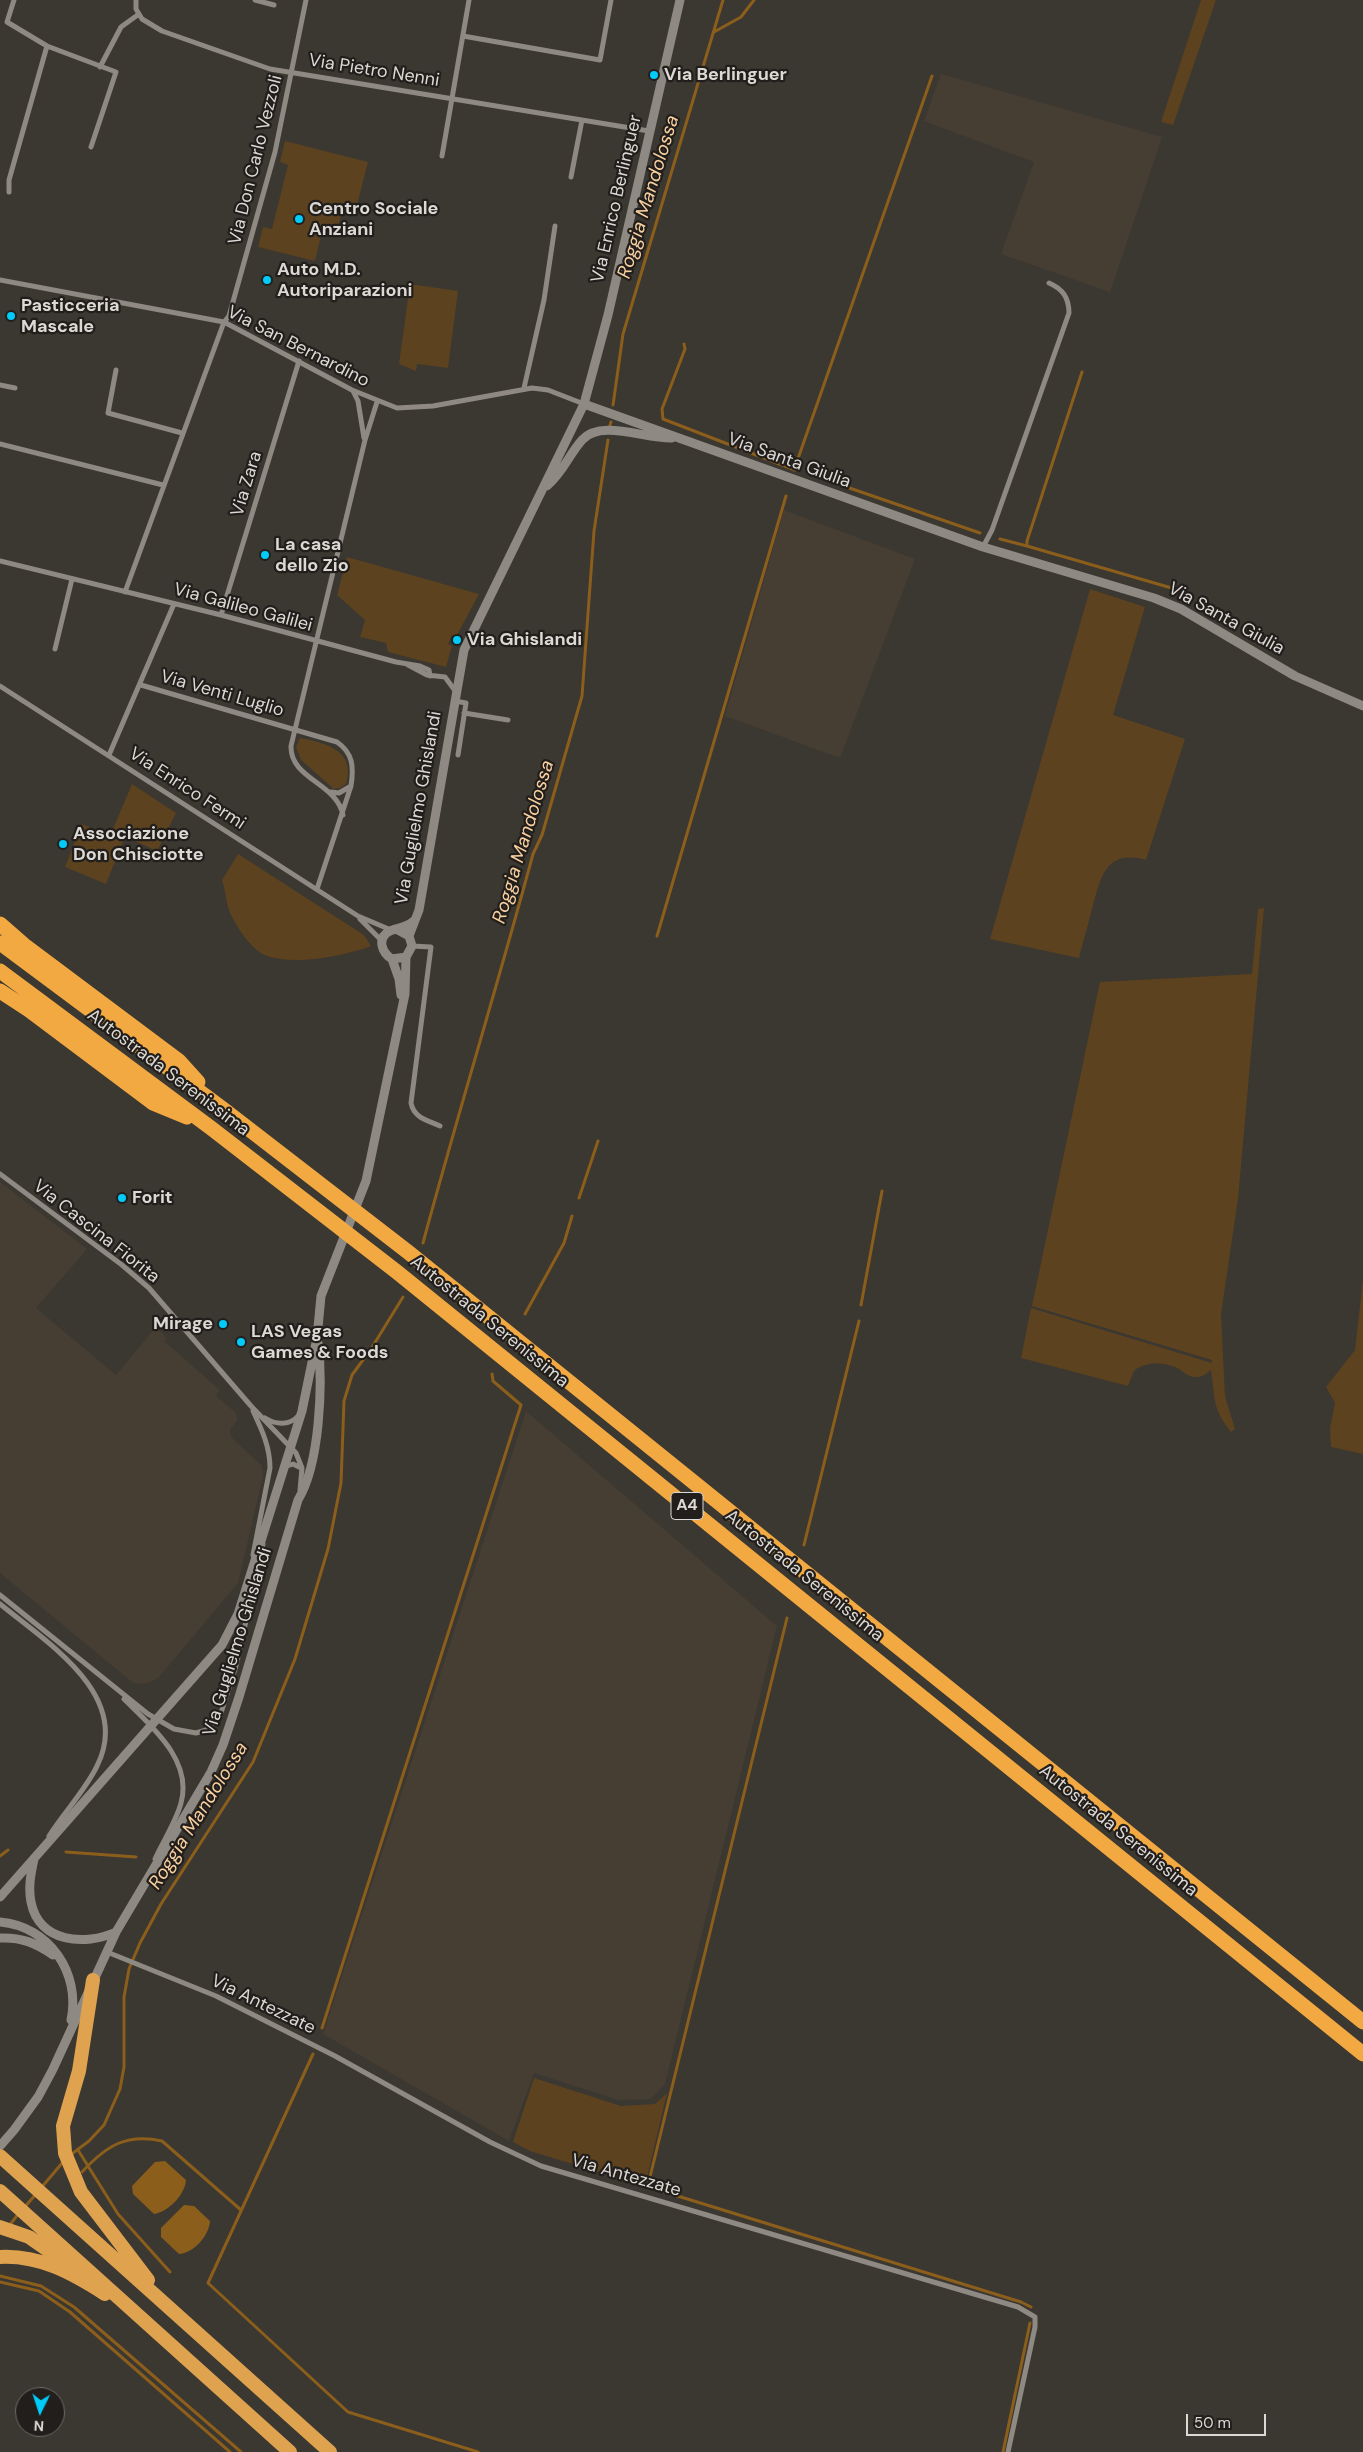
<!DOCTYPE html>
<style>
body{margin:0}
#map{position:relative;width:1363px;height:2452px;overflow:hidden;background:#3b3731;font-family:"DM Sans",sans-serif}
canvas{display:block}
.north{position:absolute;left:15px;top:2387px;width:50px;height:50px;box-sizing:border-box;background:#211e1c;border:1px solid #6c6966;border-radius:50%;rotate:184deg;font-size:14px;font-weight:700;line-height:20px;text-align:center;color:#dcd9d5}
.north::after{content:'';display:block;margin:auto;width:18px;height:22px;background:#00cbf9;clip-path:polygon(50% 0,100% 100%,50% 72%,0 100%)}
.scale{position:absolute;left:1186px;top:2414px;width:80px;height:22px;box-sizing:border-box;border:2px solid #dcd9d5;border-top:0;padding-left:6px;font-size:15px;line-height:18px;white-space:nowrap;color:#dcd9d5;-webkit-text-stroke:4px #211e1c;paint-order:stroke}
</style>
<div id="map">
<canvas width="1363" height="2452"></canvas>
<div class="north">N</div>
<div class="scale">50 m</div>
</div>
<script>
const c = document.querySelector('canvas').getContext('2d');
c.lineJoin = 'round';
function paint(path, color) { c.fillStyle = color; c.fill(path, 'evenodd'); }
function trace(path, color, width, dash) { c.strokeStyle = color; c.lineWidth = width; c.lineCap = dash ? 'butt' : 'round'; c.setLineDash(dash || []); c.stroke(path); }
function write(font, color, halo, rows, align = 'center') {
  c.font = font + ' "DM Sans",sans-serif'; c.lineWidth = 4.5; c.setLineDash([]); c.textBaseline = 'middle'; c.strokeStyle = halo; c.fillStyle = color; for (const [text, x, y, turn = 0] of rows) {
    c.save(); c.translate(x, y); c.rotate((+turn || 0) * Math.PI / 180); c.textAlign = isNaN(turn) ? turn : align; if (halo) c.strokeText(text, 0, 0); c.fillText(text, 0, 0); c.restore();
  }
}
paint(new Path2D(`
 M941,74l221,63 -52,155 -109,-38 33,-92 -110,-41z
 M784,510l131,49 -75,199 -115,-42z
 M0,1182l87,67 -51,59 80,67 40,-48 11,11 -3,3 56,49 -4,6 20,17 1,8 -7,9 1,7 31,29 1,10 -25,107 -79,94 -8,5 -13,2 -6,-2 -132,-109z
 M526,1411l251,215 -112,458 -14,15 -32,1 -85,-27 -25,68 -186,-107z`), '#473e33');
paint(new Path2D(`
 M1201,0h15l-43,125 -12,-3z
 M285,141l83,21 -11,43 -13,-2 -8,32 -14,-3 -7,29 -57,-14 5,-20 9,2 16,-64 -8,-3z
 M410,284l48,7 -10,77 -31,-4 -1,7 -17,-7z
 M347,557l132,37 -23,43 -4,-2 -4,9 4,2 -6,21 -58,-15 -2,-9 -26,-6 5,-17 -28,-25z
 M1090,589l55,18 -32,108 72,24 -39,121c-41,-11 -45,17 -54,49 -4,16 -9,33 -13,49l-89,-19z
 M300,738c27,5 56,13 46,46l-6,4 -6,1 -33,-29 -5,-13z
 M132,784l44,29 -19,38 -45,-20z
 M82,824l41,17 -17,43 -41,-17z
 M238,854l126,81 7,11c-25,10 -90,23 -113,5 -10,-8 -20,-22 -26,-34 -6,-11 -6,-25 -10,-37z
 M1264,908l-26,291 -17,115 4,82 10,33 -4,3c-19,-23 -16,-35 -20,-62 -4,3 -8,7 -14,7 -7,1 -12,-4 -18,-8 -13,-7 -33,-8 -45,2l-6,15 -107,-28 10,-50 181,55v-3l-180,-54 68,-324 152,-8 6,-65z
 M1363,1279v175l-32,-7 -1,-19 5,-25 -9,-16 29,-37z
 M534,2078l87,28 34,-2 12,-11 -22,93 -115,-35 -17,-9z`), '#5c421f');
paint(new Path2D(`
 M165,2161l21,19c-1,15 -18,32 -32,34l-21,-20 -1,-8 23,-24z
 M184,2205l10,1 16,15c-1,15 -16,32 -31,33l-18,-17v-9z`), '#8c5e1c');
trace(new Path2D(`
 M714,32l27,-15 13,-17
 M684,344l1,5 -23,60 1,10 132,51
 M1082,372l-55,169v5l148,43
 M613,405l10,-71 100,-334
 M610,425l1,-3
 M794,470l138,-394
 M835,483l145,50
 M1000,539l27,7
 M657,936l129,-440
 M579,1198l19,-57
 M423,1243c35,-130 75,-259 110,-389l9,-19 40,-139 12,-165 14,-91
 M861,1305l21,-114
 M525,1314l39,-71 8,-27
 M804,1545l55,-224
 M787,1618l-138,563 6,8 366,113 10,5
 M66,1852l70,5
 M0,1856l8,-6
 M322,2028l199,-623 -28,-24 -1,-7
 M313,2054l-105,229 140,129 130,40
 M78,2150l40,64 52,58
 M69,2156l20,-15 15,-16 16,-36 4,-22v-70l5,-28 11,-26 21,-39 92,-142 42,-103 33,-110 13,-66 3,-82 8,-26 19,-26 32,-52
 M82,2172c24,-26 44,-39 80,-31l79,69
 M41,2188l22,-26
 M23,2209l13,-15
 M9,2226l10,-13
 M0,2276l41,10 33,21 167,145
 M0,2282l39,9 31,21 160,140
 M1003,2452l27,-129`), '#8c5e1c', 3);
trace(new Path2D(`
 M14,0l-7,22 40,24 69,26 -25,75
 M136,0v9l6,10 20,12 108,38 379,62
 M255,0l19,5
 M463,36l137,24 11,-60
 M100,67l21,-40 18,-13
 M442,156l27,-156
 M571,177l11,-57
 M9,192v-12l38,-134
 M0,280l224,42 128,68 45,18 36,-2 99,-18 16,2 36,14
 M116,370l-8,43 74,20
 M0,385l15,3
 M524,388l20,-88 11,-74
 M353,391l5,10 6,37
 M0,444l163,41
 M983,547l9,-17 77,-217c0,-15 -6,-24 -20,-30
 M0,561l221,54 175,47 24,4 9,4 1,6
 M125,592l99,-270 5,-6 46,-164 31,-152
 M221,615l78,-254
 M55,649l17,-70
 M408,665l19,10 18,2 11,15
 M141,685l196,57c16,11 17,25 14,44l-34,103
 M0,686l358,230 33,14
 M455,701l11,2 -8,52
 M464,713l44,7
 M109,755l65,-151
 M331,792l8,1 12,-7
 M343,815c-6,-32 -53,-36 -52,-69l74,-306 12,-38
 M360,919l22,22
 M412,946l19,1 -20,156c3,15 16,17 29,23
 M0,1174l122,91 27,23 102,118 45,47 6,15 -2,22
 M265,1418c11,7 25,8 34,-3
 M284,1467l9,-3 8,4
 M253,1555l17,-87c0,-21 -8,-38 -17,-57
 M0,1595l148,119 26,15 22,4 10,-3 14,-14 16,-50 27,-122
 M0,1604c46,38 133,91 97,162 -12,25 -33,46 -48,70
 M124,1699c27,27 69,61 57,104 -5,19 -18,38 -26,56
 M107,1952l109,44 119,60 155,86 51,24 477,141 17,10v10l-27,125`), '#8e8982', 5);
trace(new Path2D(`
 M584,404l399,143 171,51 27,11 114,67 68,30
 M547,486c17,-15 21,-30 35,-46 19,-21 63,-1 90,-2
 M398,930l11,6 3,10 -6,11 -14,2c-10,-6 -16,-21 -2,-28 9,-4 17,-3 25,-11
 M409,936l10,-26 45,-260 120,-246 24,-89 72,-315
 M392,959l7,20 2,16
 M34,1859c-3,14 -6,28 -3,43 8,41 54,44 85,30
 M0,1897l222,-252 16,-31 64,-203 15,-73 4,-42 45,-115 39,-187 1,-37
 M0,1922c49,4 81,51 71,98
 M0,1938c21,-1 36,5 53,17
 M0,2146l14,-16 24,-33 15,-28 63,-137 95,-160 12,-27 16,-48 59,-197c22,-36 25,-116 20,-157`), '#8e8982', 9);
trace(new Path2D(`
 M93,1980l-14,91 -16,55 2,27 16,39 67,88
 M0,2156l330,296
 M0,2191l290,261
 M0,2227l29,10 46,32
 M0,2257c40,-2 72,16 105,37`), '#dfa24e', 14);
trace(new Path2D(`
 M0,924l24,21 155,116 19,21
 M0,943l223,166 185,143 955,770
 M0,971l211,157 186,144 966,782
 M0,991l29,19 124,93 34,14`), '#f3a941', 15);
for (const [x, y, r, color] of [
 [654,75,5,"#00cbf9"],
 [299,219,5,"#00cbf9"],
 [267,280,5,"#00cbf9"],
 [11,316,5,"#00cbf9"],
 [265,555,5,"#00cbf9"],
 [457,640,5,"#00cbf9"],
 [63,844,5,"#00cbf9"],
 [122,1198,5,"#00cbf9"],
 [223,1324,5,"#00cbf9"],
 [241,1342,5,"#00cbf9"]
]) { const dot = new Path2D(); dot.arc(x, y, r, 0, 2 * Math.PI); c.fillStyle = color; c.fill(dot); trace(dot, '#211e1c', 2); }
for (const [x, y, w] of [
 [687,1506,32]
]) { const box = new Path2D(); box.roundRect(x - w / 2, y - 13.5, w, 27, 4); c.fillStyle = '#211e1c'; c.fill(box); trace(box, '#dcd9d5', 1); }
write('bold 16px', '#dcd9d5', null, [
 ["A4",687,1506]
]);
write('18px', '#dcd9d5', '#211e1c', [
 ["Via Pietro Nenni",374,71,9],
 ["Via Don Carlo Vezzoli",256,160,-76],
 ["Via Enrico Berlinguer",617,199,-77],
 ["Via San Bernardino",298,347,27],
 ["Via Santa Giulia",789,461,20],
 ["Via Zara",247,484,-73],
 ["Via Galileo Galilei",243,608,15],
 ["Via Santa Giulia",1226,619,29],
 ["Via Venti Luglio",222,694,16],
 ["Via Enrico Fermi",187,789,33],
 ["Via Guglielmo Ghislandi",419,808,-80],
 ["Autostrada Serenissima",168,1073,37],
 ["Via Cascina Fiorita",96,1232,38],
 ["Autostrada Serenissima",489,1322,39],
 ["Autostrada Serenissima",804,1576,39],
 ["Via Guglielmo Ghislandi",238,1642,-73],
 ["Autostrada Serenissima",1118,1831,39],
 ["Via Antezzate",263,2005,26],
 ["Via Antezzate",626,2176,16]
]);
write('bold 18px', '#dcd9d5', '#211e1c', [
 ["Via Berlinguer",664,75],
 ["Centro Sociale",309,209],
 ["Anziani",309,230],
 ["Auto M.D.",277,270],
 ["Autoriparazioni",277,291],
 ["Pasticceria",21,306],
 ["Mascale",21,327],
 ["La casa",275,545],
 ["dello Zio",275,566],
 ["Via Ghislandi",467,640],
 ["Associazione",73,834],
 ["Don Chisciotte",73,855],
 ["Forit",132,1198],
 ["Mirage",213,1324,"right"],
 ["LAS Vegas",251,1332],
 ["Games & Foods",251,1353]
], 'left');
write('italic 19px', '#f8d0a0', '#211e1c', [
 ["Roggia Mandolossa",649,197,-73],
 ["Roggia Mandolossa",524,842,-73],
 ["Roggia Mandolossa",199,1816,-58]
]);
</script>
